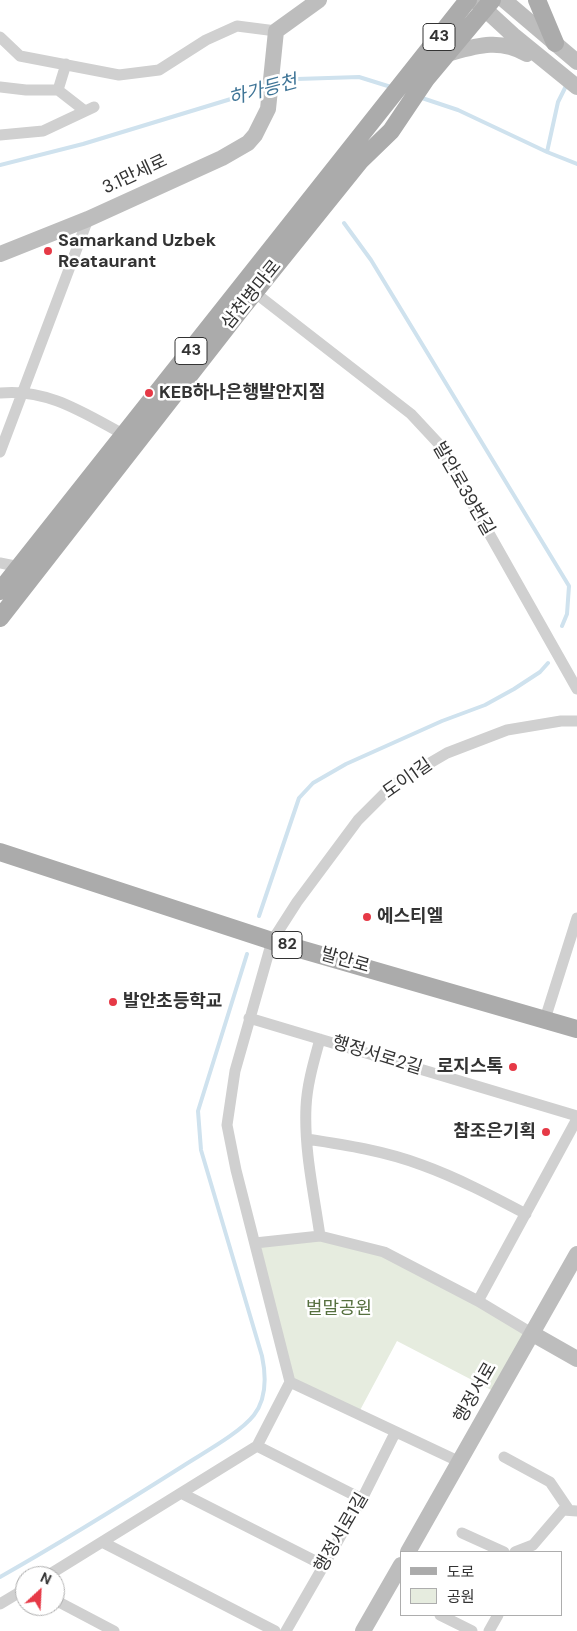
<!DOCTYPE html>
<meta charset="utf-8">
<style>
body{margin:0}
#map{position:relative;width:577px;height:1631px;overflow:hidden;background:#fff;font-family:"DM Sans","Noto Sans KR",sans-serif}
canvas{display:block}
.legend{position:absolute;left:400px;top:1551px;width:162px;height:65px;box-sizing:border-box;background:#fff;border:1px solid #adadad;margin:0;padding:6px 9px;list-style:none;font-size:15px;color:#333}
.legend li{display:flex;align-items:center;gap:10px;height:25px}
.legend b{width:25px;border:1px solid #adadad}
.north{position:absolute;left:15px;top:1566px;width:50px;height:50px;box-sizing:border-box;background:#fff;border:1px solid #adadad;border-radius:50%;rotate:25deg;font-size:14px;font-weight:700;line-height:20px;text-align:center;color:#333}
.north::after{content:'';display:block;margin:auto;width:18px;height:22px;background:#e63946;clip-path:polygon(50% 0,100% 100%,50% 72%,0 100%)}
</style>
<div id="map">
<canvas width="577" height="1631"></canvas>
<ul class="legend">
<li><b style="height:6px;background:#ababab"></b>도로</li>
<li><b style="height:14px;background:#e6ecdf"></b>공원</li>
</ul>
<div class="north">N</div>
</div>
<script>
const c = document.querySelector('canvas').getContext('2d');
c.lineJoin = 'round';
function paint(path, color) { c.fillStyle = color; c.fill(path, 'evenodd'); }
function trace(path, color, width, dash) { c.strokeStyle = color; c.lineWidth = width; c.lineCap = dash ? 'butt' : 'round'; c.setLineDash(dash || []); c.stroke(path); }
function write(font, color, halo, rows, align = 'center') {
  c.font = font + ' "DM Sans","Noto Sans KR",sans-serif'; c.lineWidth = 5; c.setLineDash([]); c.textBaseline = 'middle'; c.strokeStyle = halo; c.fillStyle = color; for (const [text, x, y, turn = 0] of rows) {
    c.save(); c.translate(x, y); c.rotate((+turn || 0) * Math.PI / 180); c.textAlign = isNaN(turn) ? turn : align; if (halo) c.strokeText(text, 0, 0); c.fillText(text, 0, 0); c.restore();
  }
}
paint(new Path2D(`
 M320,1236l64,16 149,82 -34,60 -102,-53 -39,73 -68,-32 -35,-139z`), '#e6ecdf');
trace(new Path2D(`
 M276,86l21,-7 62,-2 32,10
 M419,97l39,13 89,42 11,-50 9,-18
 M547,152l30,12
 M0,165l83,-21 184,-56
 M344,223l27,37 198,326 -2,28 -5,12
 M259,916l40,-118 14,-15 33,-19 96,-43 43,-16 29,-16 26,-17 8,-9
 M0,1577c62,-35 123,-73 183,-111 20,-13 57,-33 71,-51 13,-17 12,-40 8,-59l-61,-206 -3,-39 49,-157`), '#cfe2ee', 4);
trace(new Path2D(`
 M0,37l20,19 99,19 40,-5 47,-30 31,-14 39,5
 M66,64l-8,26 27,21
 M0,87l26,3h32
 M0,135l43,-4 51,-24
 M254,292l157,122 27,29 139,246
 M0,393c47,-5 84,20 123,41
 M0,452l88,-233
 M0,563l20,4
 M249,1018l328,98
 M545,1019l32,-101
 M307,1139c39,6 78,12 115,26 36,13 70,31 104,49
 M320,1236c-6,-42 -16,-86 -14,-129 1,-23 8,-46 14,-68
 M255,1243l65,-7 64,16 94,49 55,33
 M478,1301l99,-182
 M290,1382l-54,-212 -9,-45 8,-54 37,-130 25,-39 61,-82 36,-36 53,-31 60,-23 54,-9h16
 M290,1382l170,80
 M257,1446l105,53
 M504,1457l46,25 19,28
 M181,1493l142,72
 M462,1533l42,19
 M104,1543l171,88
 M515,1552l18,-7 30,-35 14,1
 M47,1576l210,-130 33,-64
 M55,1600l59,31
 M0,1604l25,-15
 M440,1615l32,16
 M286,1631l76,-132 33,-66
 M489,1631l9,-16`), '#d0d0d0', 11);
trace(new Path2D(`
 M475,0l38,35 64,52
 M504,0l73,62
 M447,54c29,-8 52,-16 80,0
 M0,254l88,-35 134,-61 26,-15 7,-8 13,-26 8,-78 43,-31
 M533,1334l44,25
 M408,1552l169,-298
 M363,1631l38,-66`), '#bdbdbd', 16);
trace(new Path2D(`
 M537,0l18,43
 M0,591l468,-591
 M0,618l241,-309 119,-148 31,-30 35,-52 66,-79
 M0,852l272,89 305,88`), '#ababab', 18);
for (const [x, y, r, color] of [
 [48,251,5,"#e63946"],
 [149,393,5,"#e63946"],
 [367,917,5,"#e63946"],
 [113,1002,5,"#e63946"],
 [513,1067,5,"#e63946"],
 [546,1132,5,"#e63946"]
]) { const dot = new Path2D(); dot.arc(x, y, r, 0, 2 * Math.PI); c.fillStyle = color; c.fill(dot); trace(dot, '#fff', 2); }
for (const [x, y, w] of [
 [439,37,32],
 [191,351,32],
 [287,945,30]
]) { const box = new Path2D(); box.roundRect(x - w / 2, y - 13.5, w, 27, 4); c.fillStyle = '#fff'; c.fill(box); trace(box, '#333', 1); }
write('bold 16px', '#333', null, [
 ["43",439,37],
 ["43",191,351],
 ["82",287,945]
]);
write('18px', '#333', '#fff', [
 ["3.1만세로",135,175,-25],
 ["삼천병마로",252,295,-51],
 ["발안로39번길",463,489,60],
 ["도이1길",408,779,-35],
 ["발안로",345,961,16],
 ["행정서로2길",377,1056,17],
 ["행정서로",476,1393,-60],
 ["행정서로1길",342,1533,-60]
]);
write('bold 18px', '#333', '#fff', [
 ["Samarkand Uzbek",58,241],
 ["Reataurant",58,262],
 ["KEB하나은행발안지점",159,393],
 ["에스티엘",377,917],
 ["발안초등학교",123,1002],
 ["로지스톡",503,1067,"right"],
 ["참조은기획",536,1132,"right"]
], 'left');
write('18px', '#56703f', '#fff', [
 ["벌말공원",339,1309]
]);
write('italic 19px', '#3f7597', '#fff', [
 ["하가등천",263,91,-15]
]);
</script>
